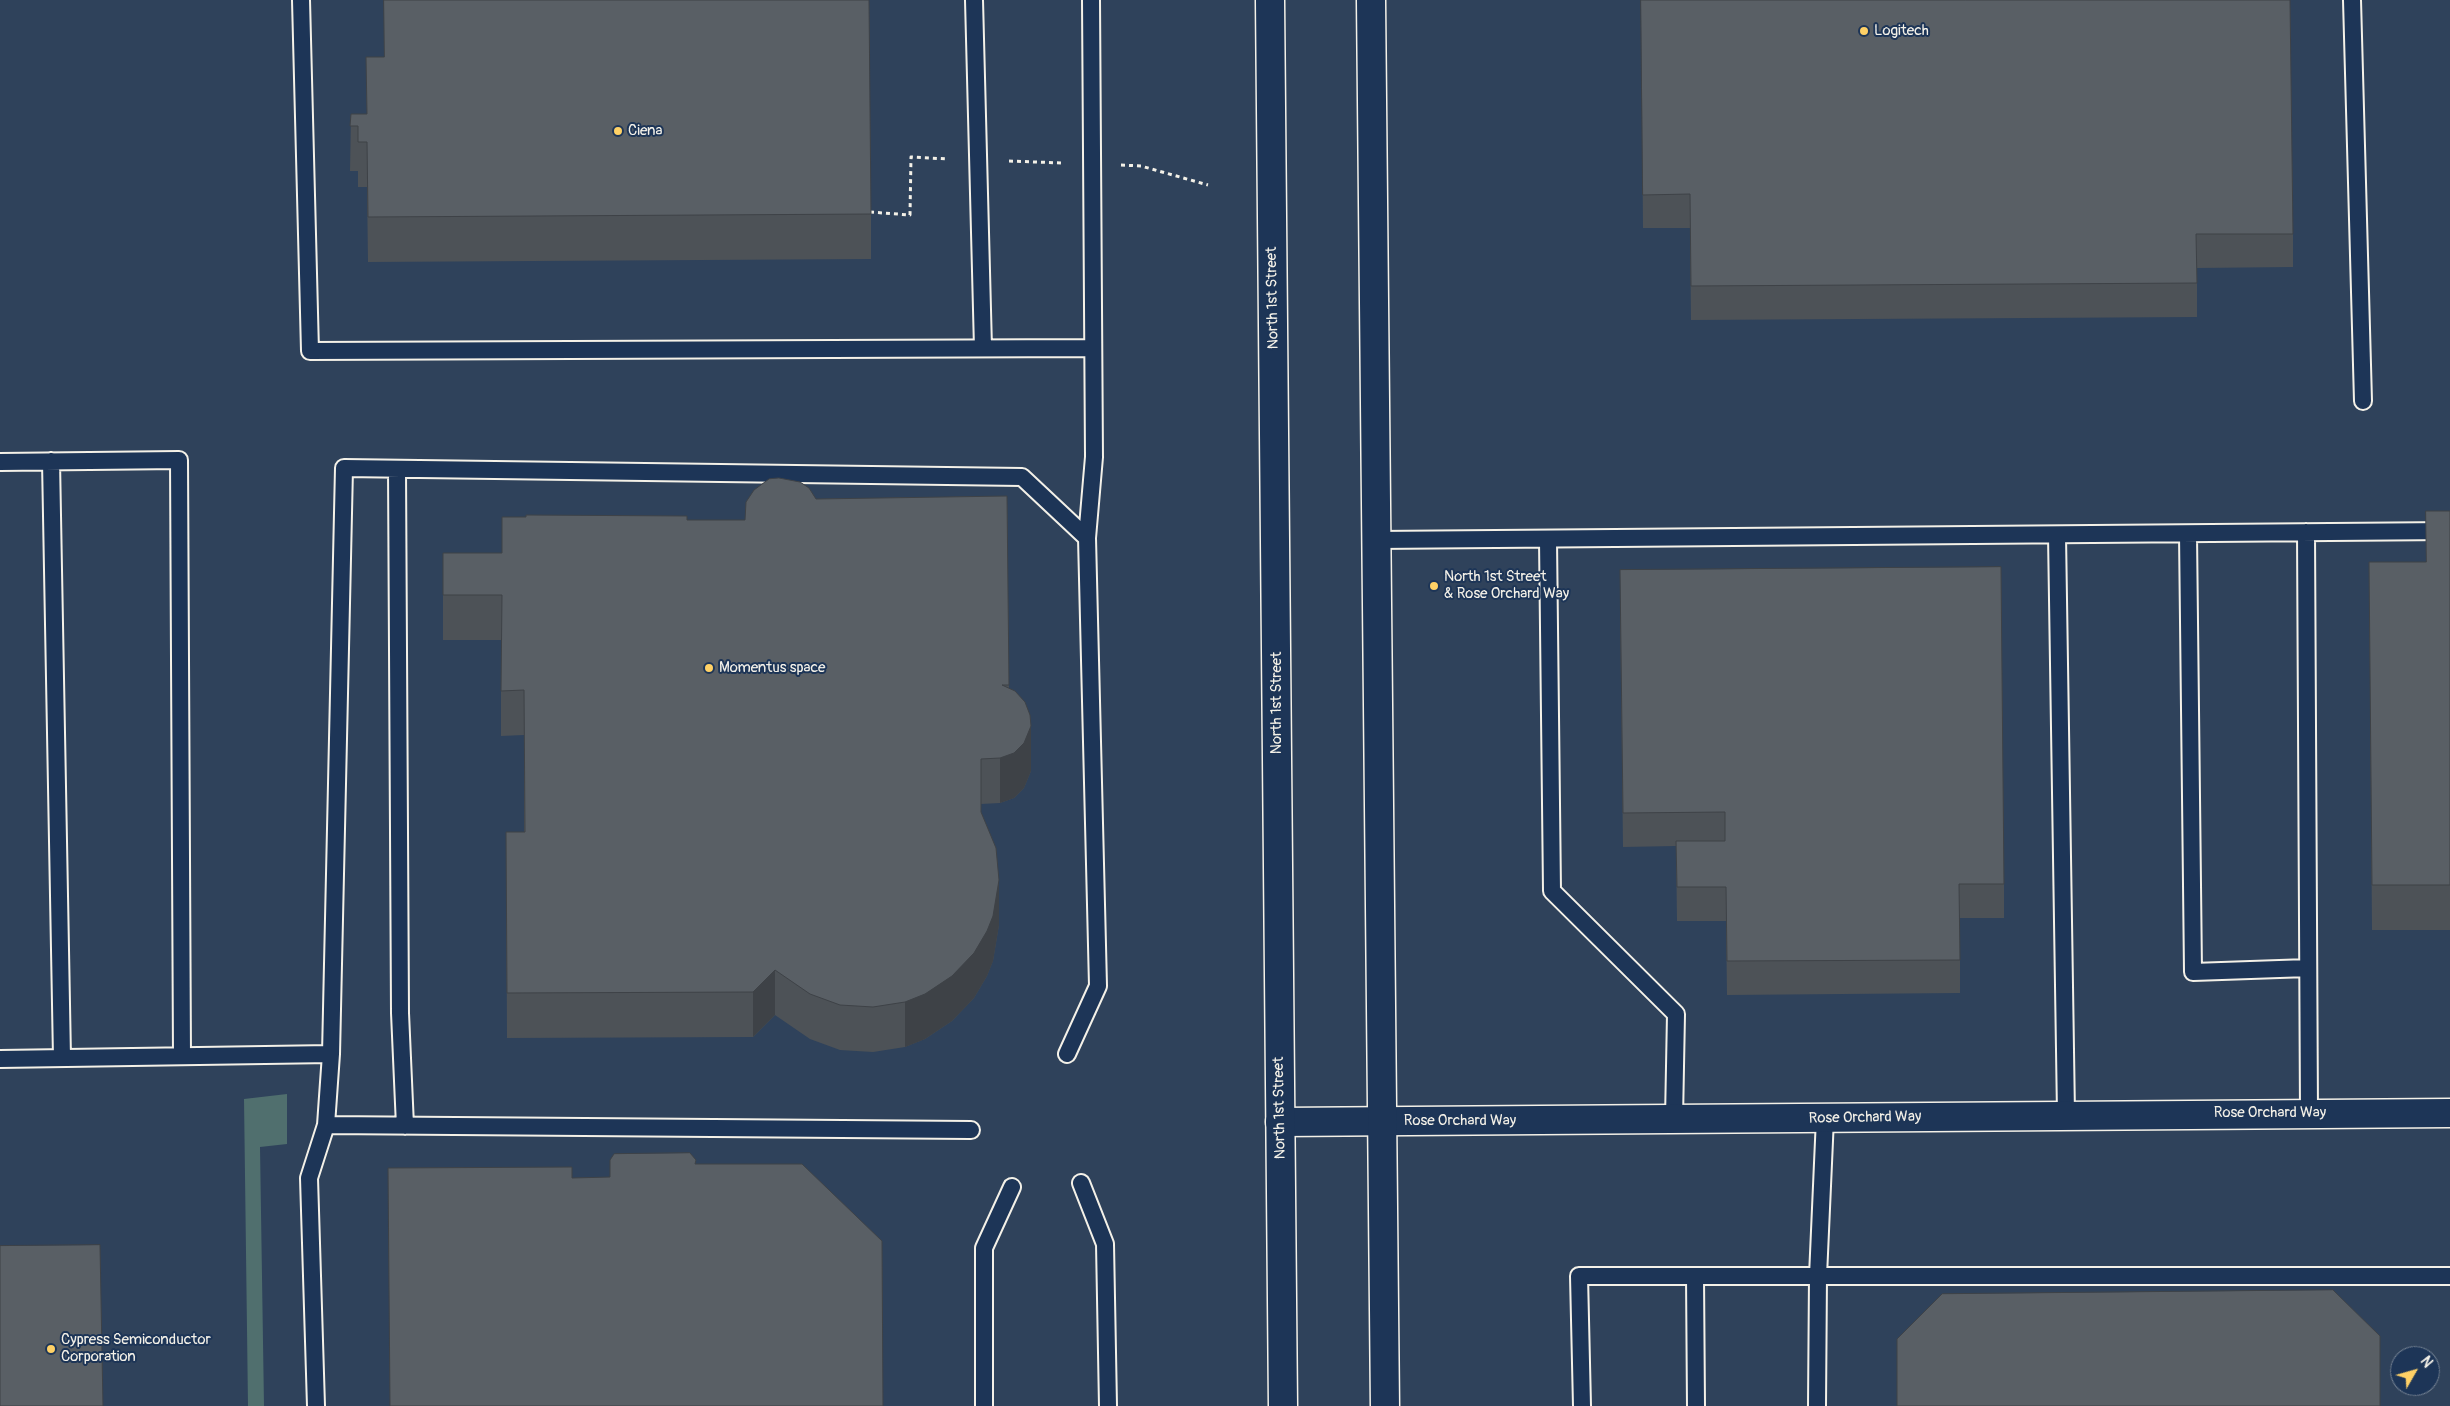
<!DOCTYPE html>
<style>
body{margin:0}
#map{position:relative;width:2450px;height:1406px;overflow:hidden;background:#1d3557;font-family:Pangolin,sans-serif}
canvas{display:block}
.north{position:absolute;left:2390px;top:1346px;width:50px;height:50px;box-sizing:border-box;background:#1d3557;border:1px solid #738091;border-radius:50%;rotate:52deg;font-size:14px;font-weight:700;line-height:20px;text-align:center;color:#f4f1e8}
.north::after{content:'';display:block;margin:auto;width:18px;height:22px;background:#ffd166;clip-path:polygon(50% 0,100% 100%,50% 72%,0 100%)}
</style>
<div id="map">
<canvas width="2450" height="1406"></canvas>
<div class="north">N</div>
</div>
<script>
const c = document.querySelector('canvas').getContext('2d');
c.lineJoin = 'round';
function paint(path, color) { c.fillStyle = color; c.fill(path, 'evenodd'); }
function trace(path, color, width, dash) { c.strokeStyle = color; c.lineWidth = width; c.lineCap = dash ? 'butt' : 'round'; c.setLineDash(dash || []); c.stroke(path); }
function write(font, color, halo, rows, align = 'center') {
  c.font = font + ' Pangolin,sans-serif'; c.lineWidth = 4; c.setLineDash([]); c.textBaseline = 'middle'; c.strokeStyle = halo; c.fillStyle = color; for (const [text, x, y, turn = 0] of rows) {
    c.save(); c.translate(x, y); c.rotate((+turn || 0) * Math.PI / 180); c.textAlign = isNaN(turn) ? turn : align; if (halo) c.strokeText(text, 0, 0); c.fillText(text, 0, 0); c.restore();
  }
}
paint(new Path2D(`
 M0,0h2450v1406h-2450zM2400,1356h30v30h-30z`), '#2f425b');
paint(new Path2D(`
 M287,1094v50l-27,3 4,259h-16l-4,-307z`), '#506f6e');
const lane = new Path2D(`
 M301,0l9,351 783,-3
 M974,0l9,348
 M2352,0l11,401
 M51,461l11,597
 M0,462l179,-2 3,596
 M397,469l3,544 5,113
 M2306,532l3,581
 M2188,534l5,438 115,-4
 M2057,535l9,579
 M1087,538l7,-81 -3,-457
 M1376,540l1074,-9
 M1548,540l4,351 124,123 -2,105
 M0,1059l331,-5
 M326,1125l645,5
 M1081,1183l24,61 3,162
 M1695,1276l1,130
 M316,1406l-7,-228 17,-53 5,-71 13,-586 678,9 65,61 11,448 -31,68
 M984,1406v-158l28,-61
 M1582,1406l-3,-130h871
 M1817,1406l1,-130 7,-158`);
const secondary = new Path2D(`
 M1280,1122l1170,-9`);
const primary = new Path2D(`
 M1270,0l13,1406
 M1371,0l14,1406`);
trace(lane, '#f4f1e8', 20);
trace(secondary, '#f4f1e8', 31);
trace(primary, '#f4f1e8', 31);
trace(new Path2D(`
 M1009,161l54,2
 M1121,165l20,1 67,19
 M870,212l40,3 1,-58 37,2`), '#f4f1e8', 3, [4, 4]);
trace(lane, '#1d3557', 16);
trace(secondary, '#1d3557', 28);
trace(primary, '#1d3557', 28);
paint(new Path2D(`
 M1641,0l652,234v33l-96,1v49l-506,3 -1,-92h-47z
 M366,57l505,157v45l-503,3 -1,-75h-9v-16h-8l1,-57h16z
 M1007,496l2,193 22,82 -7,17 -10,10 -14,5 -19,1v8l18,113 -6,36 -6,15 -13,22 -22,23 -27,18 -20,8 -32,5 -33,-2 -30,-11 -35,-24 -22,22 -246,1 -1,-206h18v-97l-23,1v-96h-58v-87h59l185,-33h58l71,-21z
 M2450,511v419h-78l-3,-368h57z
 M1620,603l384,281v34h-44v75l-233,2 -1,-74h-49l-1,-75 -53,1z`), '#4d5257');
paint(new Path2D(`
 M1031,726v45l-7,17 -10,10 -14,5v-45z
 M999,880v45l-6,36 -6,15 -13,22 -22,23 -27,18 -20,8v-45z
 M775,970v45l-22,22v-45z`), '#3e4247');
const building = new Path2D(`
 M384,0h485l2,214 -503,3 -1,-75h-9v-16h-8l1,-12h16l-1,-57h18z
 M1641,0h649l3,234h-97l1,49 -506,3 -1,-92 -47,1z
 M779,478l21,4 9,6 7,11 191,-3 2,189h-7l13,6 10,11 5,13 1,11 -7,17 -10,10 -14,5 -19,1v53l15,36 3,32 -6,36 -6,15 -13,22 -22,23 -27,18 -20,8 -32,5 -33,-2 -30,-11 -35,-24 -22,22 -246,1 -1,-161h19l-1,-142 -23,1 1,-96h-59v-42h59v-36h24v-2l161,1v4h58l1,-18 8,-12 15,-11z
 M2426,511h24v374h-78l-3,-323h57z
 M2001,567l3,317h-45l1,76 -233,1 -1,-74h-49l-1,-46h49v-29l-102,1 -3,-243z
 M690,1153l6,7 -1,4h107l80,77 1,165h-493l-2,-238 184,-1v11l38,-1v-17l4,-6z
 M100,1245l3,161h-103v-160z
 M2333,1290l47,46v70h-483v-67l45,-45z`);
paint(building, '#595f65');
trace(building, '#3e4247', 1);
for (const [x, y, r, color] of [
 [1864,31,5,"#ffd166"],
 [618,131,5,"#ffd166"],
 [1434,586,5,"#ffd166"],
 [709,668,5,"#ffd166"],
 [51,1349,5,"#ffd166"]
]) { const dot = new Path2D(); dot.arc(x, y, r, 0, 2 * Math.PI); c.fillStyle = color; c.fill(dot); trace(dot, '#1d3557', 2); }
write('15px', '#f4f1e8', '#1d3557', [
 ["Logitech",1874,31],
 ["Ciena",628,131],
 ["North 1st Street",1444,577],
 ["& Rose Orchard Way",1444,594],
 ["Momentus space",719,668],
 ["Cypress Semiconductor",61,1340],
 ["Corporation",61,1357]
], 'left');
write('15px', '#f4f1e8', '#1d3557', [
 ["North 1st Street",1273,298,-91],
 ["North 1st Street",1277,703,-90],
 ["North 1st Street",1280,1108,-91],
 ["Rose Orchard Way",2270,1113],
 ["Rose Orchard Way",1865,1118,-1],
 ["Rose Orchard Way",1460,1121]
]);
</script>
